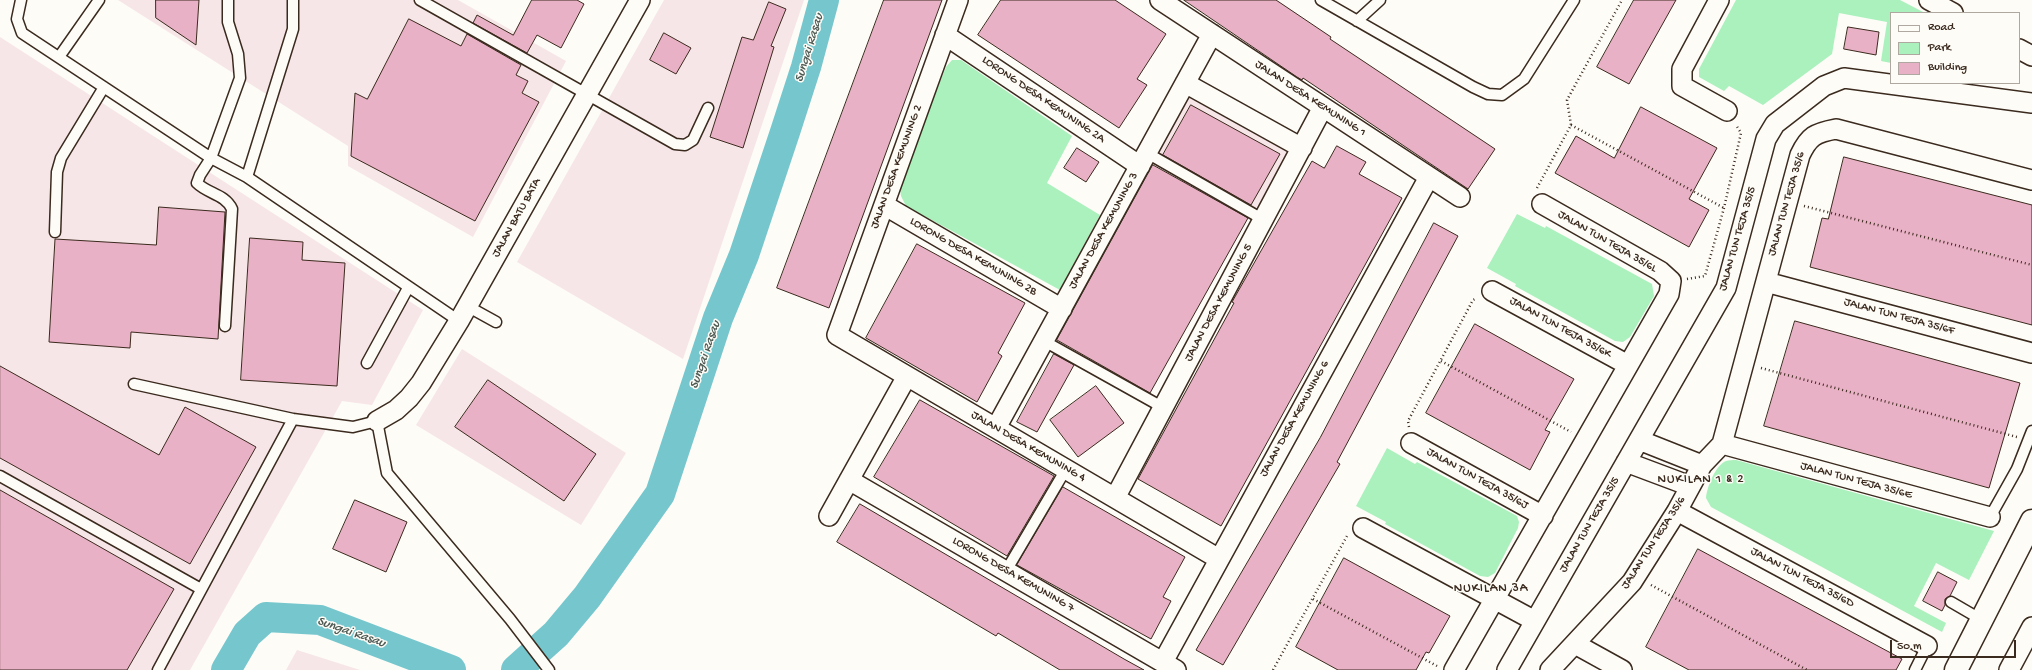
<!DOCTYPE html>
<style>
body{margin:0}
#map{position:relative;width:2032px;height:670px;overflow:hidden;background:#fdfcf7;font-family:"Gochi Hand",sans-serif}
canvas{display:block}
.legend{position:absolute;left:1890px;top:12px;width:130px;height:72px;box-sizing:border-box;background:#fdfcf7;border:1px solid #afa8a0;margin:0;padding:5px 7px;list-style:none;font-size:12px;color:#3b2a1e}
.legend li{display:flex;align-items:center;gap:8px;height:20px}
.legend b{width:20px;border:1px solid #afa8a0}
.scale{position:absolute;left:1890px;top:640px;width:126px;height:18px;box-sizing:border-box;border:2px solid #3b2a1e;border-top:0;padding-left:5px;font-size:12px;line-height:14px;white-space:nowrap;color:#3b2a1e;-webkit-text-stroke:3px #fdfcf7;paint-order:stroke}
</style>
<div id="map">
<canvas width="2032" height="670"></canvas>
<ul class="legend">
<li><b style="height:5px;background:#fdfcf7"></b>Road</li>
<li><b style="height:11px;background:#aaf1bd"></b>Park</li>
<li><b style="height:11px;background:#e9b1c5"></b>Building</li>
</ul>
<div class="scale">50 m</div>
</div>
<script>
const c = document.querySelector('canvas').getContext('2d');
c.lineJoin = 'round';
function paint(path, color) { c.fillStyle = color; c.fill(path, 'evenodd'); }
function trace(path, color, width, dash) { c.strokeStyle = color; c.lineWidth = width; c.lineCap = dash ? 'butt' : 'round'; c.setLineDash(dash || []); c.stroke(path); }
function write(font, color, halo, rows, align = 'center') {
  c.font = font + ' "Gochi Hand",sans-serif'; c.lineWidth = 3; c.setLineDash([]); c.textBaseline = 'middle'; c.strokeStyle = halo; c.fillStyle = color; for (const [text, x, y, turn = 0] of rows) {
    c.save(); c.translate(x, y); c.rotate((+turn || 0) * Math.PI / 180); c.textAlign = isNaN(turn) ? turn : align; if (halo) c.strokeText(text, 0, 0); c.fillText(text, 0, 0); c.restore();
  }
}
paint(new Path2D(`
 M118,0h340l108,61 -93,176 -125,-71v-20z
 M664,0h140l-121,359 -166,-97z
 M0,37l423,273 -51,95 -30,-4 -152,269h-190z
 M1189,92l105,58 -33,63 -106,-59z
 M462,349l164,104 -45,72 -165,-100z
 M297,650l63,20h-74z`), '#f7e6e8');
paint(new Path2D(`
 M1736,0h164l25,13h-34v50l-10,-2 6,-39 -48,-9 -7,41 -69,51 -34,-19 -5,5 -25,-14v-8z
 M952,60h9l111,76 -25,47 53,32 -40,75 -154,-84 -5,-10 -2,-14 47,-115z
 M1517,214l28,14 1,-2 106,58 2,12 -24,41 -7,5 -8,-1 -100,-55 1,-2 -29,-16z
 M1387,448l28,16 2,-2 100,54 2,6 -1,6 -23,45 -7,4 -8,-1 -95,-52 1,-2 -30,-16z
 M1736,460l258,71 -25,49 -33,-17 -22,43 32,17 -4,9 -231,-125 -5,-9c1,-11 9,-32 20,-37 3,-1 7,-1 10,-1z`), '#aaf1bd');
trace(new Path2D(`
 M226,670l21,-36 19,-17 54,3 131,50
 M516,670l40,-36 31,-37 73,-103 58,-176 26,-63 41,-123 21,-65 18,-67`), '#76c7cd', 30);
const building = new Path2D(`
 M156,0h43l-3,45 -40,-27z
 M532,0h45l7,4 -23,44 -24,-13 -10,18 -54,-30 4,-8 36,20z
 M884,0h58l-113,308 -52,-20z
 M1001,0h114l51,34 -29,45 10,6 -28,43 -141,-93z
 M1184,0h92l55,37 -1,2 165,110 -27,40 -165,-111 -1,2 -5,-3z
 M1634,0h42l-47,84 -32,-17z
 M769,2l17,7 -15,37 3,1 -31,101 -33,-11 32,-100 11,3z
 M409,19l52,27 6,-12 54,31 -5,10 12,6 -6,12 17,9 -64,119 -124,-65 4,-63 12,6z
 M1848,27l31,5 -3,23 -32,-6z
 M664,33l27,15 -15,26 -26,-14z
 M1191,105l89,49 -29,51 -88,-50z
 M1641,107l76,41 -28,51 20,11 -20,37 -134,-74 21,-37 38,22z
 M1337,146l29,16 -7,12 43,24 -181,328 -83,-47 96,-176 -2,-1 80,-141 12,7z
 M1077,148l22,14 -13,20 -22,-14z
 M1844,157l188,48v120l-222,-58 12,-49 6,1z
 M1153,165l95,53 -98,175 -93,-53z
 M159,207l66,5 -7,127 -87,-7 -1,16 -81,-6 6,-103 101,6z
 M1434,223l24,13 -121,226 3,2 -117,201 -27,-15 124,-212z
 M250,238l53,4 -1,18 43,3 -8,123 -96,-6z
 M917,244l108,59 -27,50 4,3 -25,46 -111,-64z
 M1795,321l225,62 -31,105 -225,-62z
 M1475,324l99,55 -29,51 5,2 -20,38 -104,-57z
 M1054,354l20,11 -37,67 -20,-10z
 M0,366l159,89 26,-48 71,40 -66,117 -190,-106z
 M488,380l108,74 -32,47 -109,-74z
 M1096,386l28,37 -46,34 -28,-37z
 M920,400l134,76 -47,80 -133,-79z
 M1063,487l122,70 -22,40 8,4 -20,38 -134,-74z
 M0,490l174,99 -47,81h-127z
 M355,500l52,22 -21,50 -53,-23z
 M860,504l264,155 20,11h-84l-62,-37 -2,3 -159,-94z
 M1698,549l204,110 -6,11h-207l-43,-23z
 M1344,558l106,58 -21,37 -3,-1 -10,18h-78l-42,-23z
 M1938,572l19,10 -7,14 -5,3v6l-3,6 -19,-10z`);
paint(building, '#e9b1c5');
trace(building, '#3b2a1e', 1);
const lane = new Path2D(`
 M21,0l-4,19 5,14 189,125 36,19 212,144
 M420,0l255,144 10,1 8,-5 15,-32
 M1321,0l152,87 15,7 14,1 22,-16 50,-79
 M1357,21l23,-21
 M59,57l40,-57
 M1147,153l117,67
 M247,177l46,-148v-29
 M55,232l2,-60 4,-14 43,-71
 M467,306l29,16
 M225,326l7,-117c-7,-15 -24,-15 -35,-26l3,-8 11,-17 29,-80 -2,-24 -10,-32v-22
 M1044,341l120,67
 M367,363l41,-75
 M134,384l159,35 60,8 24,-6 10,52 123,146 39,51
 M0,476l201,113
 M1990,517l27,-48 15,-38
 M1006,571l60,-102
 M1951,602l31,18
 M158,670l135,-251
 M1915,670l12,-24`);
const street = new Path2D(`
 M958,0l-121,335 382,224
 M1160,0l300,197
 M1719,0l-37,69v17l45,25
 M1929,0l24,13
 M945,35l195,131
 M2019,49l13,7
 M1185,83l117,65
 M884,205l178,104
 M1766,282l266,71
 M1492,291l136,74
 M377,421l19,-11 13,-12 12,-15 38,-62 181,-321
 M996,428l216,-394
 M1639,440l63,25
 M1411,443l132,73
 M1722,444l268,73
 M1626,462l64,24
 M849,480l327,190
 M1115,498l208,-391
 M1677,511l250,135
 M829,516l78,-140
 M1363,528l172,93
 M1575,644l47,26
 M1163,662l266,-485
 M1454,670l215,-376 2,-13 -11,-10 -118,-67
 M1507,670l219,-382 40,-149 9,-15 49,-38 20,-8 188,25
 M1550,670l82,-88 45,-71 25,-46 20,-21 78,-289c9,-19 15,-22 36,-26l196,51
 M2009,670l23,-43`);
const secondary = new Path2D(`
 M1956,670l76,-149`);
trace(lane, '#3b2a1e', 13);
trace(street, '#3b2a1e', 22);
trace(secondary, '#3b2a1e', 25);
trace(new Path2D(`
 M1571,125l153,83
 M1537,188l34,-63 -4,-25 55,-100
 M1804,206l228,59
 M1687,279l18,-3 19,-68 17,-75 -5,-8
 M1441,361l130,71
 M1761,368l256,69
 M1409,427l-1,-6 65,-121 4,-2
 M1651,585l156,85
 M1313,599l124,67
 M1273,670l74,-134`), '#3b2a1e', 2.5, [1, 3]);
trace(lane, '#fdfcf7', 10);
trace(street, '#fdfcf7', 19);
trace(secondary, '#fdfcf7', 22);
write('12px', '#3b2a1e', '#fdfcf7', [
 ["JALAN DESA KEMUNING 1",1310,99,33],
 ["LORONG DESA KEMUNING 2A",1043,100,34],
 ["JALAN DESA KEMUNING 2",897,167,-70],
 ["JALAN TUN TEJA 35/6",1787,204,-74],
 ["JALAN BATU BATA",517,218,-61],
 ["JALAN DESA KEMUNING 3",1104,231,-61],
 ["JALAN TUN TEJA 35/5",1738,239,-74],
 ["JALAN TUN TEJA 35/6L",1607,242,30],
 ["LORONG DESA KEMUNING 2B",973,257,30],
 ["JALAN DESA KEMUNING 5",1219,303,-62],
 ["JALAN TUN TEJA 35/6F",1899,317,15],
 ["JALAN TUN TEJA 35/6K",1560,328,29],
 ["JALAN DESA KEMUNING 6",1295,419,-61],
 ["JALAN DESA KEMUNING 4",1028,447,30],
 ["JALAN TUN TEJA 35/6J",1477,479,29],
 ["JALAN TUN TEJA 35/6E",1856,481,15],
 ["JALAN TUN TEJA 35/5",1590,525,-60],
 ["JALAN TUN TEJA 35/6",1654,543,-57],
 ["LORONG DESA KEMUNING 7",1013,575,30],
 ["JALAN TUN TEJA 35/6D",1802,578,28]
]);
write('italic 13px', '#4d5953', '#fdfcf7', [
 ["Sungai Rasau",810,48,-73],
 ["Sungai Rasau",706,355,-71],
 ["Sungai Rasau",351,633,19]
]);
c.letterSpacing = '1px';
write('13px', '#3b2a1e', '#fdfcf7', [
 ["NUKILAN 1 & 2",1701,480],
 ["NUKILAN 3A",1491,589]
]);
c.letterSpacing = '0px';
</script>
